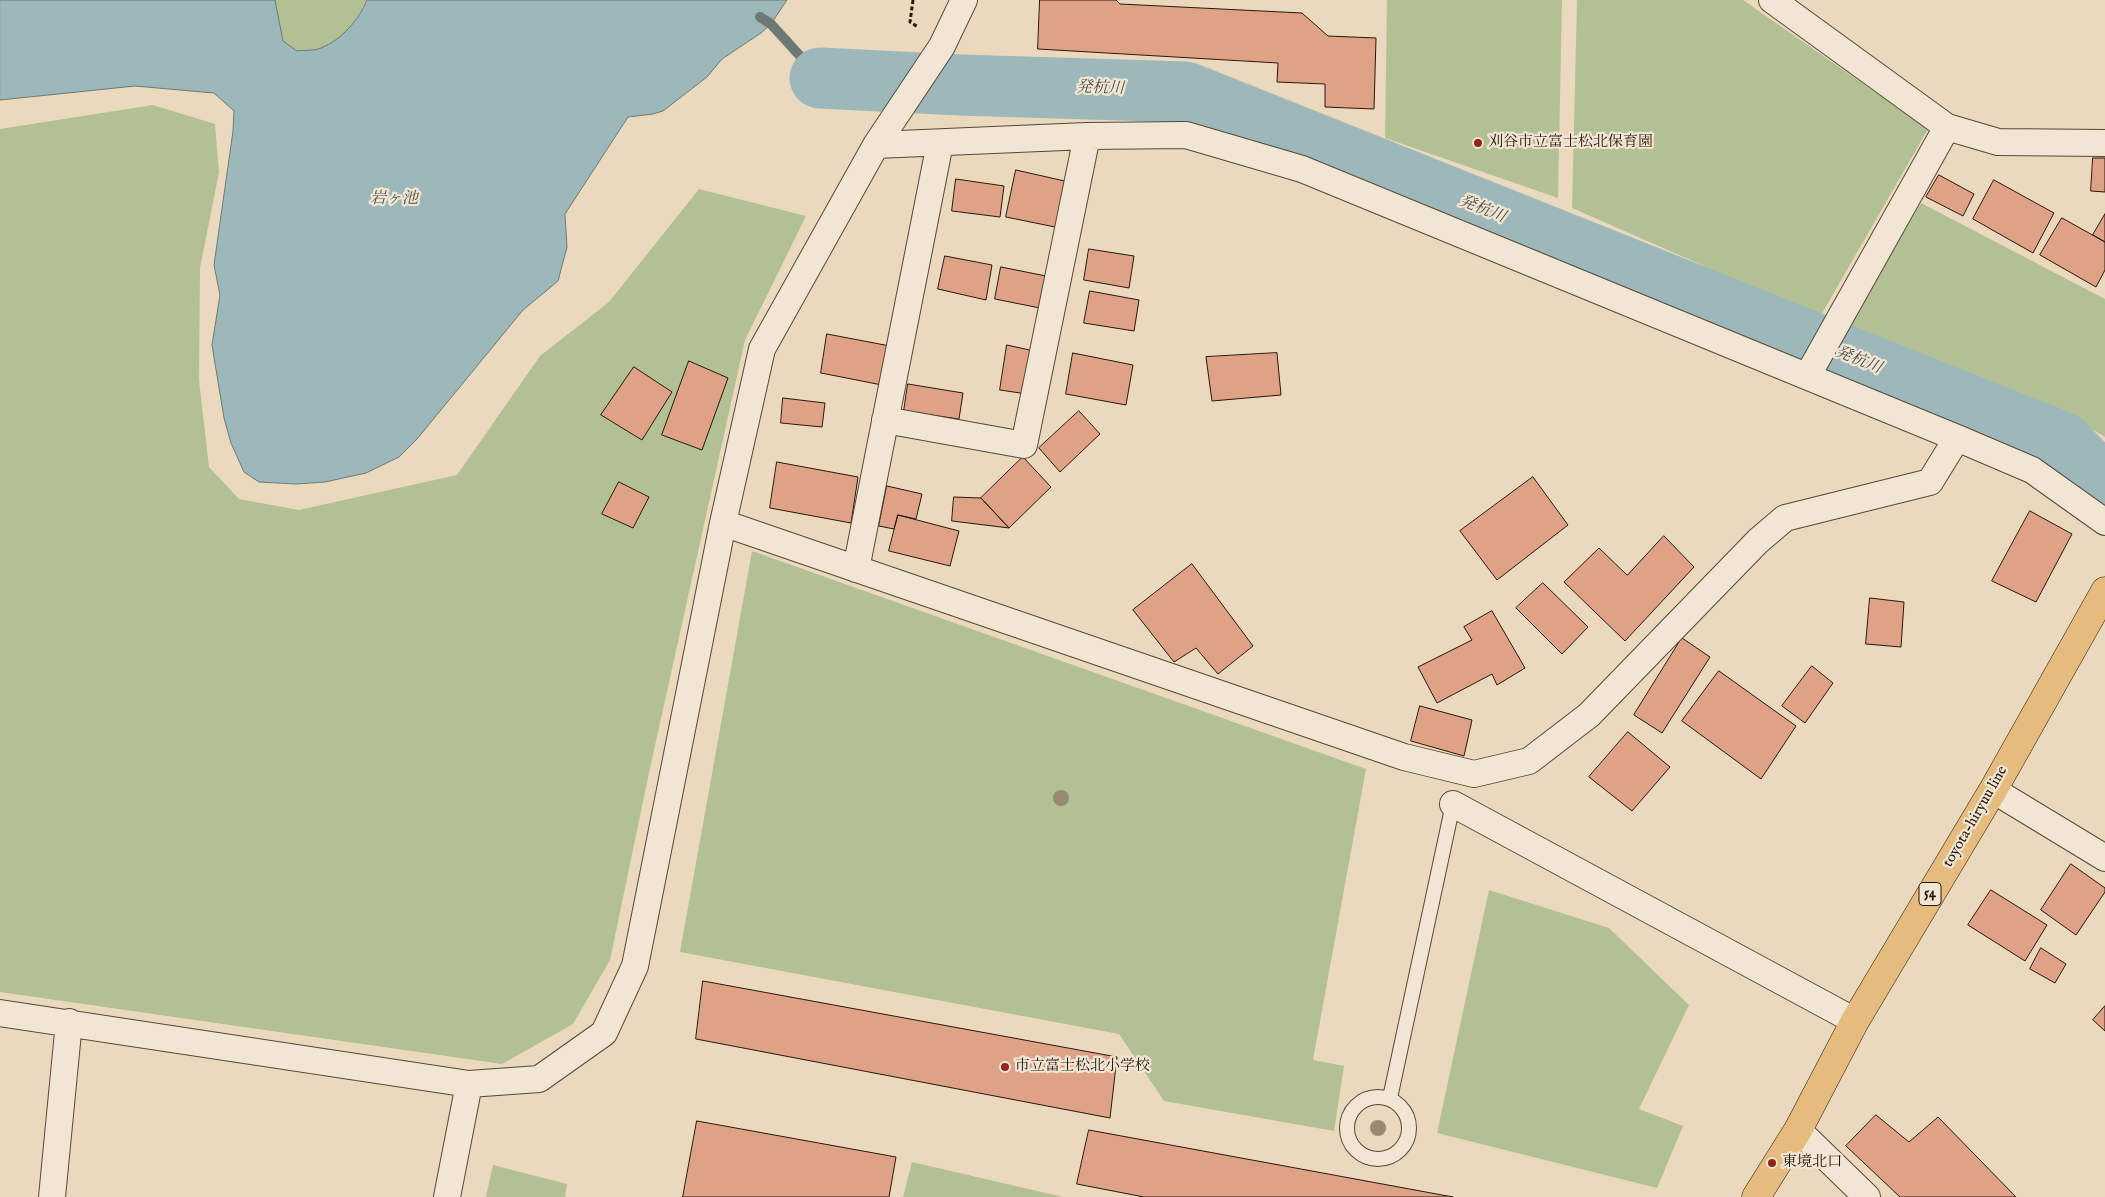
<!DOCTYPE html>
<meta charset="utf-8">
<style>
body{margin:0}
canvas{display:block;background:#ead9bd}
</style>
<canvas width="2105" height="1197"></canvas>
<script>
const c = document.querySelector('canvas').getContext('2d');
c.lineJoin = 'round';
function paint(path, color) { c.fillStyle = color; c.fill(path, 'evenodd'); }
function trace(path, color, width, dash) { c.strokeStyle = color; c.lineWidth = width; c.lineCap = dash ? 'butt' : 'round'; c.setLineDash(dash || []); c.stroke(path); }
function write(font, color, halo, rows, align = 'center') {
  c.font = font + ' "IM FELL English","Noto Serif JP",serif'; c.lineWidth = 4.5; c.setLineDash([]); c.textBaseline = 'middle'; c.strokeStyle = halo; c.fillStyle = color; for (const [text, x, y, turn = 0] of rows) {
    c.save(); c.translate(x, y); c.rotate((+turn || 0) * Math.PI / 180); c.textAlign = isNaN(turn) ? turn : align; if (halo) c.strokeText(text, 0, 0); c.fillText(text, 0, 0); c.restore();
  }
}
paint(new Path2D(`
 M275,0h92c-8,20 -26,40 -46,48 -7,3 -17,2 -24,3l-14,-9z
 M1387,0h175l-4,198 -173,-60z
 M1577,0h166l185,129 -108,188 -248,-109z
 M153,105l62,19 4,48 -19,96 -1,112 10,87 30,32 60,11 158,-35 83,-119 69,-54 90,-113 107,27 -61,124 -95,428 -40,192 -37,64 -71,40 -502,-72v-863z
 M1921,203l184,96v138l-29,-17 -230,-90z
 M752,551l614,218 -53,291 31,6 -10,65 -170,-30 -45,-67 -439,-82z
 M1489,890l120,38 80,77 -50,104 44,17 -26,62 -220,-55z
 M912,1162l151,35h-160z
 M493,1165l74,19 -2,13h-79z`), '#b3c094');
const water = new Path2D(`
 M0,0h275l8,41 14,10c7,-1 17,0 24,-3 20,-8 38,-28 46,-48h420l-16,24 -10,9 -39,26 -15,18 -44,34 -10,3 -25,3 -63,97 2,33 -9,34 -35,29 -106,129 -18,18 -33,16 -41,9 -29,2 -37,-2 -15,-10 -13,-29 -7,-25 -12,-73 8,-50 -6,-30 19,-134 1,-20 -20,-18 -79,-7 -135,14z`);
paint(water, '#9cb8bb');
trace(water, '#6e7875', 1);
trace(new Path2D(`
 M760,17l11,7 49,54`), '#6e7875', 10);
trace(new Path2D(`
 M820,78l140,7 226,7 876,350 43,44`), '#9cb8bb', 61);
const building = new Path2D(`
 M1040,0h76l4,4 182,9 26,23 48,2 -2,71 -49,-2v-23l-48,-2 1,-19 -240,-14z
 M2093,158h12v34l-14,-1z
 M1016,170l53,12 -9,46 -54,-11z
 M1939,175l35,19 -11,22 -37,-19z
 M956,179l48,7 -4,31 -48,-6z
 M1994,180l60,33 -21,40 -60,-34z
 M2105,214v28l-12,-7z
 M2062,218l43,24v28l-9,17 -56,-32z
 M1089,249l45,7 -5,32 -45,-8z
 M945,256l47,9 -6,35 -48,-11z
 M1001,267l50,10 -6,32 -50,-10z
 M1090,291l49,9 -5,31 -50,-8z
 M827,334l63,12 -8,39 -61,-12z
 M1007,345l27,6 -7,43 -27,-4z
 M1073,353l60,12 -7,40 -60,-11z
 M1277,353l4,42 -69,6 -6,-44z
 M689,361l39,17 -26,72 -40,-15z
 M634,367l38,25 -30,48 -41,-25z
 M908,384l55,9 -4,26 -55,-8z
 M783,398l42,5 -3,24 -41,-4z
 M1079,411l21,23 -40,38 -21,-24z
 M1023,457l28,30 -42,41 -28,-30z
 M777,462l81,15 -7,46 -81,-15z
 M1533,477l35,48 -71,55 -37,-49z
 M619,482l30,15 -16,31 -31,-14z
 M887,486l35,8 -6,25 -18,-4 -4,14 -15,-3z
 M954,497l27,1 28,30 -57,-7z
 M2030,511l42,23 -36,68 -44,-21z
 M898,515l61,16 -9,35 -61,-15z
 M1664,536l30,31 -69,74 -61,-59 35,-34 28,27z
 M1192,564l61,82 -35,28 -22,-26 -22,14 -41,-52z
 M1543,583l45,44 -26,27 -46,-46z
 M1870,598l34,4 -3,45 -35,-3z
 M1492,611l33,57 -28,17 -5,-11 -55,29 -19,-36 54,-27 -8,-13z
 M1682,638l28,19 -48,76 -28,-18z
 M1812,666l21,17 -28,40 -23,-17z
 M1719,671l77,55 -35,53 -79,-58z
 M1420,706l52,14 -8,36 -53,-15z
 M1628,732l42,35 -38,44 -43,-34z
 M2071,864l34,24v4l-29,43 -35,-25z
 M1991,890l56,35 -22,36 -57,-36z
 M2041,948l25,16 -11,19 -25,-14z
 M703,981l414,76 -7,61 -414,-79z
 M2105,1006v25l-12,-11z
 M1876,1115l33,27 29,-25 78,80h-116l-54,-51z
 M697,1121l199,36 -7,40h-206z
 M1089,1130l364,67h-309l-67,-13z`);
paint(building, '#dfa287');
trace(building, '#28180c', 1);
const lane = new Path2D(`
 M1347 1128a31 31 0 1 1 62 0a31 31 0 1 1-62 0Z
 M1390,1098l63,-294`);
const street = new Path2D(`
 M1772,0l175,127 51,15 107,1
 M876,145l211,-9 99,-1 116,34 655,269
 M1808,375l139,-248
 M885,420l139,25 63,-309
 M723,523l681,234 70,17 55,-13 60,-46 169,-174 27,-23 145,-36 27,-44 75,32 73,52
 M856,569l84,-426
 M1993,790l112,68
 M1453,804l402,217
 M0,1013l469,71 70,-5 65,-46 31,-67 88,-443 39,-174 114,-204 66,-99 22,-46
 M1798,1130l69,67
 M52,1197l17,-175
 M447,1197l22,-113`);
const primary = new Path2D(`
 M1756,1197l42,-67 57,-109 138,-231 112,-199`);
trace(lane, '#584838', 16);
trace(street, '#584838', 28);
trace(primary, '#28180c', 29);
trace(new Path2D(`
 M913,0l-3,22 8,5`), '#28180c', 3, [4, 2.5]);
trace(lane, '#f1e6d4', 14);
trace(street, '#f1e6d4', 26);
trace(primary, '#e5bc7e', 28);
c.fillStyle = '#968a72';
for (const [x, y] of [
 [1061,798],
 [1378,1128]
]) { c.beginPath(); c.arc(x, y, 8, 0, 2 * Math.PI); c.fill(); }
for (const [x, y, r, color] of [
 [1478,143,5,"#8f2418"],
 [1005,1067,5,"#8f2418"],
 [1772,1163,5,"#8f2418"]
]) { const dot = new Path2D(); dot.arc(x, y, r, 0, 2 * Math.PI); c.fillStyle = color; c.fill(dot); trace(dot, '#f1e6d4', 2); }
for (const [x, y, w] of [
 [1930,894,22]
]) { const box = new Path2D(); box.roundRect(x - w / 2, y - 11.5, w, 23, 4); c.fillStyle = '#f1e6d4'; c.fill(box); trace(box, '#28180c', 1); }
write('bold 14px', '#28180c', null, [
 ["54",1930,894]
]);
write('15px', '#28180c', '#f1e6d4', [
 ["刈谷市立富士松北保育園",1488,143],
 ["市立富士松北小学校",1015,1067],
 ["東境北口",1782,1163]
], 'left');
write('15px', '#28180c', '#f1e6d4', [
 ["toyota-hiryuu line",1976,817,-60]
]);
write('italic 16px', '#515049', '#f1e6d4', [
 ["発杭川",1100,89,2],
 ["岩ヶ池",394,200],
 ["発杭川",1482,210,22],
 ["発杭川",1858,361,22]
]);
</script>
